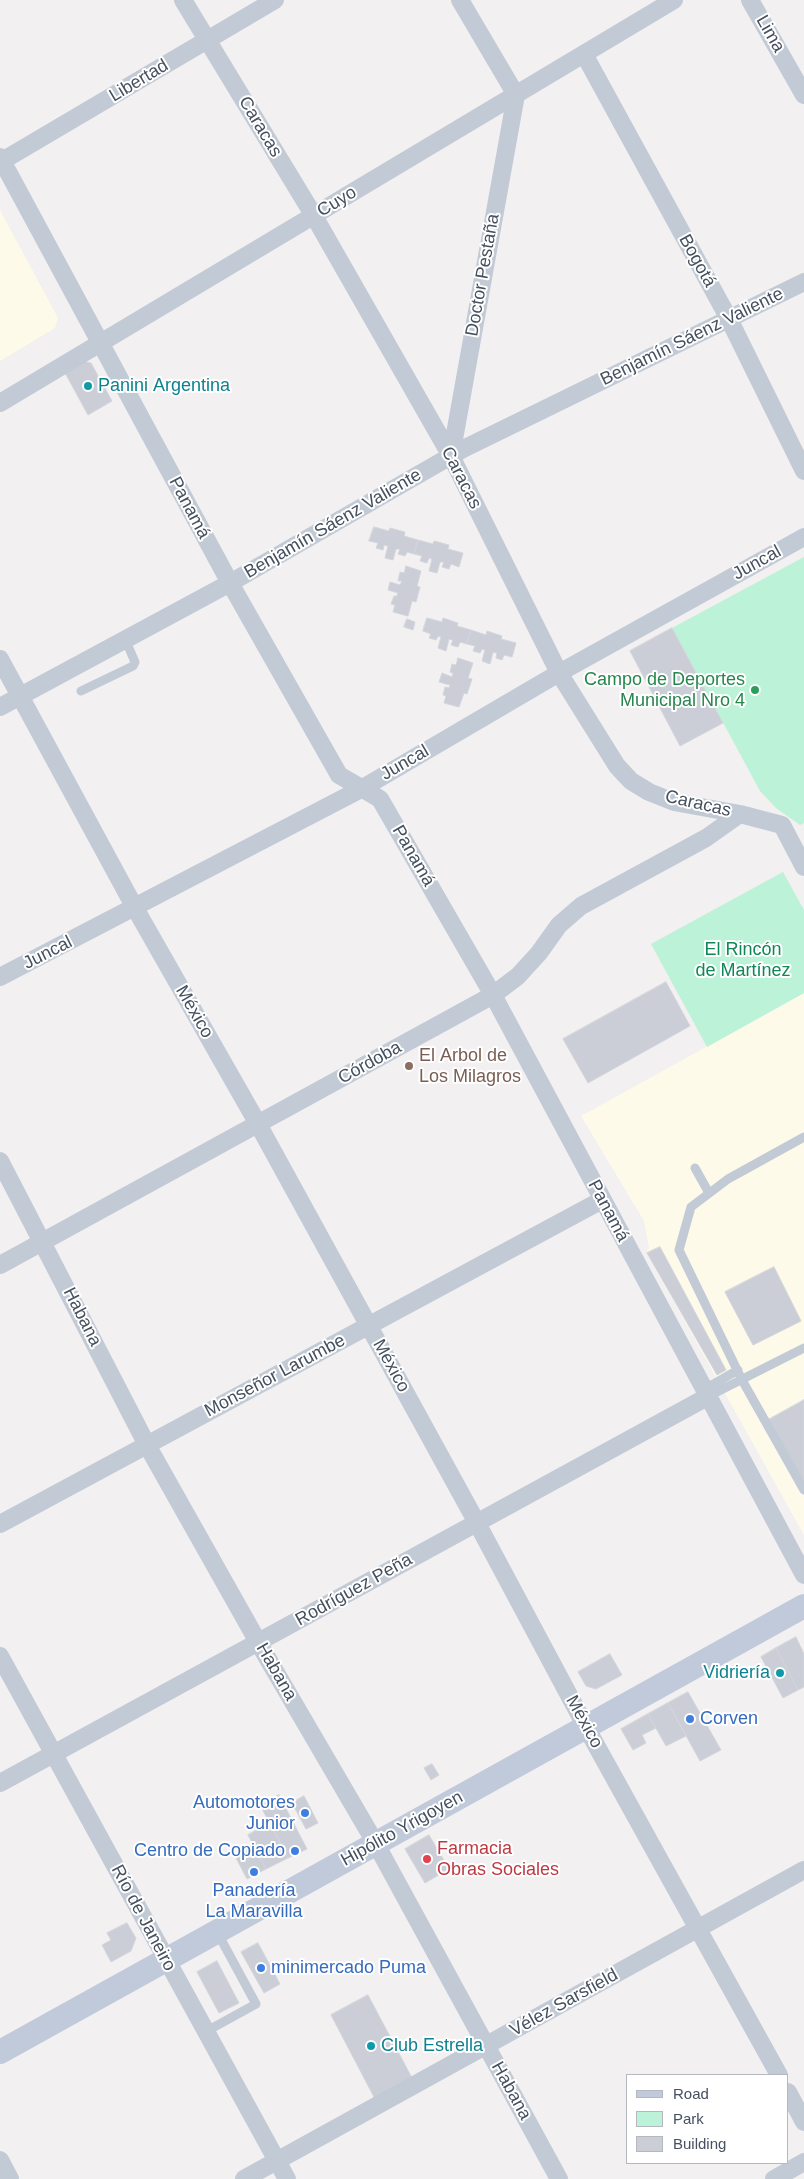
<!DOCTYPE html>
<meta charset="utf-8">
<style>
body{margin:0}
#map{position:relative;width:804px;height:2179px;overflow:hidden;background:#f2f0f0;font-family:Arial,sans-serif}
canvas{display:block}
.legend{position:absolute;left:626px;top:2074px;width:162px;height:90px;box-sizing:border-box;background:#fff;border:1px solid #b5b9bf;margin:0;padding:6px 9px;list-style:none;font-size:15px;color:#46505f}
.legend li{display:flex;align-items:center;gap:10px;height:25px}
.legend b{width:25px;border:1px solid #b5b9bf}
</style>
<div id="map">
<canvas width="804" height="2179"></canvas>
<ul class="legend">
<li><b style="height:6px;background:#c1cada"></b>Road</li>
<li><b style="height:14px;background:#bcf2d7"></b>Park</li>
<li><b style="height:14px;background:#cbced6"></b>Building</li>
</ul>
</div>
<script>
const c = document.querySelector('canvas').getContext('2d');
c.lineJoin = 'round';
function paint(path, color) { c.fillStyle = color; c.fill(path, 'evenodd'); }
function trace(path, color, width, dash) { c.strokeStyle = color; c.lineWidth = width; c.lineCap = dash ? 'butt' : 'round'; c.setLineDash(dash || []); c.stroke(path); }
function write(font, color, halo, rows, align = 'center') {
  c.font = font + ' Arial,sans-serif'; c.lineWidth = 4; c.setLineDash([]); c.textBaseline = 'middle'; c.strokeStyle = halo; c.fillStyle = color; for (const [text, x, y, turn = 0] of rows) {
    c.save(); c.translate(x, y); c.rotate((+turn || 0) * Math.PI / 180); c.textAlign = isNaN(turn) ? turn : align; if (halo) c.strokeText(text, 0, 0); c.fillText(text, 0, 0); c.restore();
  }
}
paint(new Path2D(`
 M0,210l58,108 -3,10 -55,33z
 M804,993v542l-158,-283 3,-4 -5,-27 -63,-105z`), '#fdfae9');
paint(new Path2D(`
 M804,557v266l-4,2 -24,-17 -16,-17 -88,-163z
 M783,872l21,38v83l-97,54 -56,-103z`), '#bcf2d7');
const building = new Path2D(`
 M82,361l9,2 21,38 -24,14 -24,-44z
 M374,527l15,4 1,-3 15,4 -1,4 14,4 -4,14 -7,-2 -2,4 -7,-2 2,-5h-4l-3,11 -8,-2 3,-12 -4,-1 -1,5 -7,-2 2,-5 -9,-2z
 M418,540l15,4 1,-3 15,4 -1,4 15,4 -4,14 -8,-3 -2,5 -7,-2 2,-5h-4l-3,11 -8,-2 3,-12 -3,-1 -2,5 -7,-2 2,-5 -8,-2z
 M406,566l15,5 -4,15 3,1 -4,15 -4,-1 -4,15 -15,-4 2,-7 -4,-1 3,-8h3l1,-3 -10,-3 2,-8 10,3 2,-4h-4l2,-9 4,1z
 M427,618l15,4 1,-4 15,5 -1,3 14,4 -4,14 -7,-2 -2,5 -7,-2 2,-5 -4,-1 -3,12 -8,-3 3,-11 -3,-1 -2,4 -7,-2 2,-4 -8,-3z
 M407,619l8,3 -2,8 -9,-3z
 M672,628l51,95 -43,23 -50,-95z
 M471,630l15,5 1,-4 15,5 -1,3 15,4 -4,14 -8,-2 -2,5 -6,-2 1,-5 -4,-1 -3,12 -8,-3 3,-11 -3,-1 -2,4 -7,-2 2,-5 -8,-2z
 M458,658l15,5 -5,15 4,1 -5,15 -3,-1 -5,14 -15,-4 2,-7 -3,-1 2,-8 4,1 1,-3 -11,-3 3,-9 10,4 1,-4 -3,-1 2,-8 4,1z
 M666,982l24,44 -102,57 -25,-44z
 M660,1247l66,123 -9,5 -70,-122z
 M774,1267l27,54 -48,24 -28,-53z
 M804,1400v87l-36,-67z
 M796,1637l8,17v33l-6,3 -22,-42z
 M776,1648l22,42 -15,8 -22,-41z
 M610,1654l12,21 -26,14 -10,-3 -8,-14z
 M688,1692l33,58 -21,11 -32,-58z
 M668,1703l18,33 -20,10 -18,-32z
 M648,1714l8,14 -14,7 4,8 -13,7 -12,-21z
 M432,1764l7,11 -8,5 -7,-12z
 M279,1795l28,54 -19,9 -28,-53z
 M304,1796l14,27 -12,6 -14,-26z
 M270,1823l18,35 -22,11 -18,-34z
 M429,1835l20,34 -24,14 -20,-34z
 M254,1846l12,23 -19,10 -12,-23z
 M127,1923l9,15 -5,13 -20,11 -9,-17 9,-5 -4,-7z
 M258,1943l22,41 -16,9 -23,-41z
 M217,1961l22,42 -20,10 -22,-41z
 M368,1995l44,83 -37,21 -44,-84z`);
paint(building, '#cbced6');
trace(building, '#d3d5dc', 1);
trace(new Path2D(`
 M81,691l52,-25 2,-4 -10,-23
 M804,1137l-76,42 -37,28 -12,43 63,130 62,110
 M695,1168l14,25
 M705,1389l33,-19
 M709,1396l95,-48
 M205,2032l51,-28 -39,-72`), '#c2cad6', 9);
trace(new Path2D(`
 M183,0l131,216 137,240 108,217 58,93 14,15 18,11 25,10 66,12 42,11 22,42
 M750,0l54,95
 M584,54l145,265 75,152
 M0,157l230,426 109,192 41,24 113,196 311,580
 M2,161l273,-161
 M0,403l674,-403
 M451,456l65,-361 -56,-95
 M0,659l135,249 123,216 219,399 109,204 193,348
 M0,707l230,-124 233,-134 341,-167
 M0,977l361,-188 198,-116 245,-136
 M0,1161l147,284 111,197 118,202 183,335
 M0,1265l493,-270 25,-19 21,-23 20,-28 22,-19 125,-68 34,-24
 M0,1524l602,-324
 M0,1656l287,523
 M0,1783l709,-387
 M788,2092l16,30
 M0,2160l10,19
 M244,2179l560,-309
 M774,2179l30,-17`), '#c2cad6', 18);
trace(new Path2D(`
 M0,2052l804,-446`), '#c1cada', 24);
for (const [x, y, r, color] of [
 [88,386,5,"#0f9aa8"],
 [755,690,5,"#2e9e5b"],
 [409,1066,5,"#8d6e63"],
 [780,1673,5,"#0f9aa8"],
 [690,1719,5,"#3f7fe0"],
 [305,1813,5,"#3f7fe0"],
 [295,1851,5,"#3f7fe0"],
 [427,1859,5,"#e0444e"],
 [254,1872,5,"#3f7fe0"],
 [261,1968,5,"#3f7fe0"],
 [371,2046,5,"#0f9aa8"]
]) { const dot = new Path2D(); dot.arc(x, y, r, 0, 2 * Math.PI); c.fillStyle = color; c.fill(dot); trace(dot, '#fff', 2); }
write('18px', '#46505f', '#fff', [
 ["Lima",770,34,60],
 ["Libertad",139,81,-31],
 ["Caracas",260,127,59],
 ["Cuyo",337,202,-31],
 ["Bogotá",697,261,61],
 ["Doctor Pestaña",483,275,-80],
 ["Benjamín Sáenz Valiente",692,337,-26],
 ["Caracas",461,478,63],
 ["Panamá",189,508,62],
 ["Benjamín Sáenz Valiente",333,524,-30],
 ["Juncal",757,563,-29],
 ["Juncal",405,763,-30],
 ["Caracas",698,804,13],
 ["Panamá",413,856,60],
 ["Juncal",48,953,-27],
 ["México",194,1012,60],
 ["Córdoba",370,1063,-29],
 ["Panamá",608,1211,62],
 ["Habana",82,1317,63],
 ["México",391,1366,61],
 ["Monseñor Larumbe",275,1376,-28],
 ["Rodríguez Peña",354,1590,-29],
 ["Habana",276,1672,60],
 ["México",584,1722,61],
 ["Hipólito Yrigoyen",402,1829,-29],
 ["Río de Janeiro",143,1918,62],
 ["Vélez Sarsfield",564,2003,-29],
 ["Habana",511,2091,61]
]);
write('18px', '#0d838f', '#fff', [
 ["Panini Argentina",98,386],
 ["Vidriería",770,1673,"right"],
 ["Club Estrella",381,2046]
], 'left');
write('18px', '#27864d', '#fff', [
 ["Campo de Deportes",745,680],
 ["Municipal Nro 4",745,701]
], 'right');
write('18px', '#118659', '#fff', [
 ["El Rincón",743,950],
 ["de Martínez",743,971]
]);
write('18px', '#785e54', '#fff', [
 ["El Arbol de",419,1056],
 ["Los Milagros",419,1077]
], 'left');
write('18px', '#366cbe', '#fff', [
 ["Corven",700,1719],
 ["Automotores",295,1803,"right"],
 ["Junior",295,1824,"right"],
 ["Centro de Copiado",285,1851,"right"],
 ["Panadería",254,1891,"center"],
 ["La Maravilla",254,1912,"center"],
 ["minimercado Puma",271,1968]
], 'left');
write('18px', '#be3a42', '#fff', [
 ["Farmacia",437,1849],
 ["Obras Sociales",437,1870]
], 'left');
</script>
